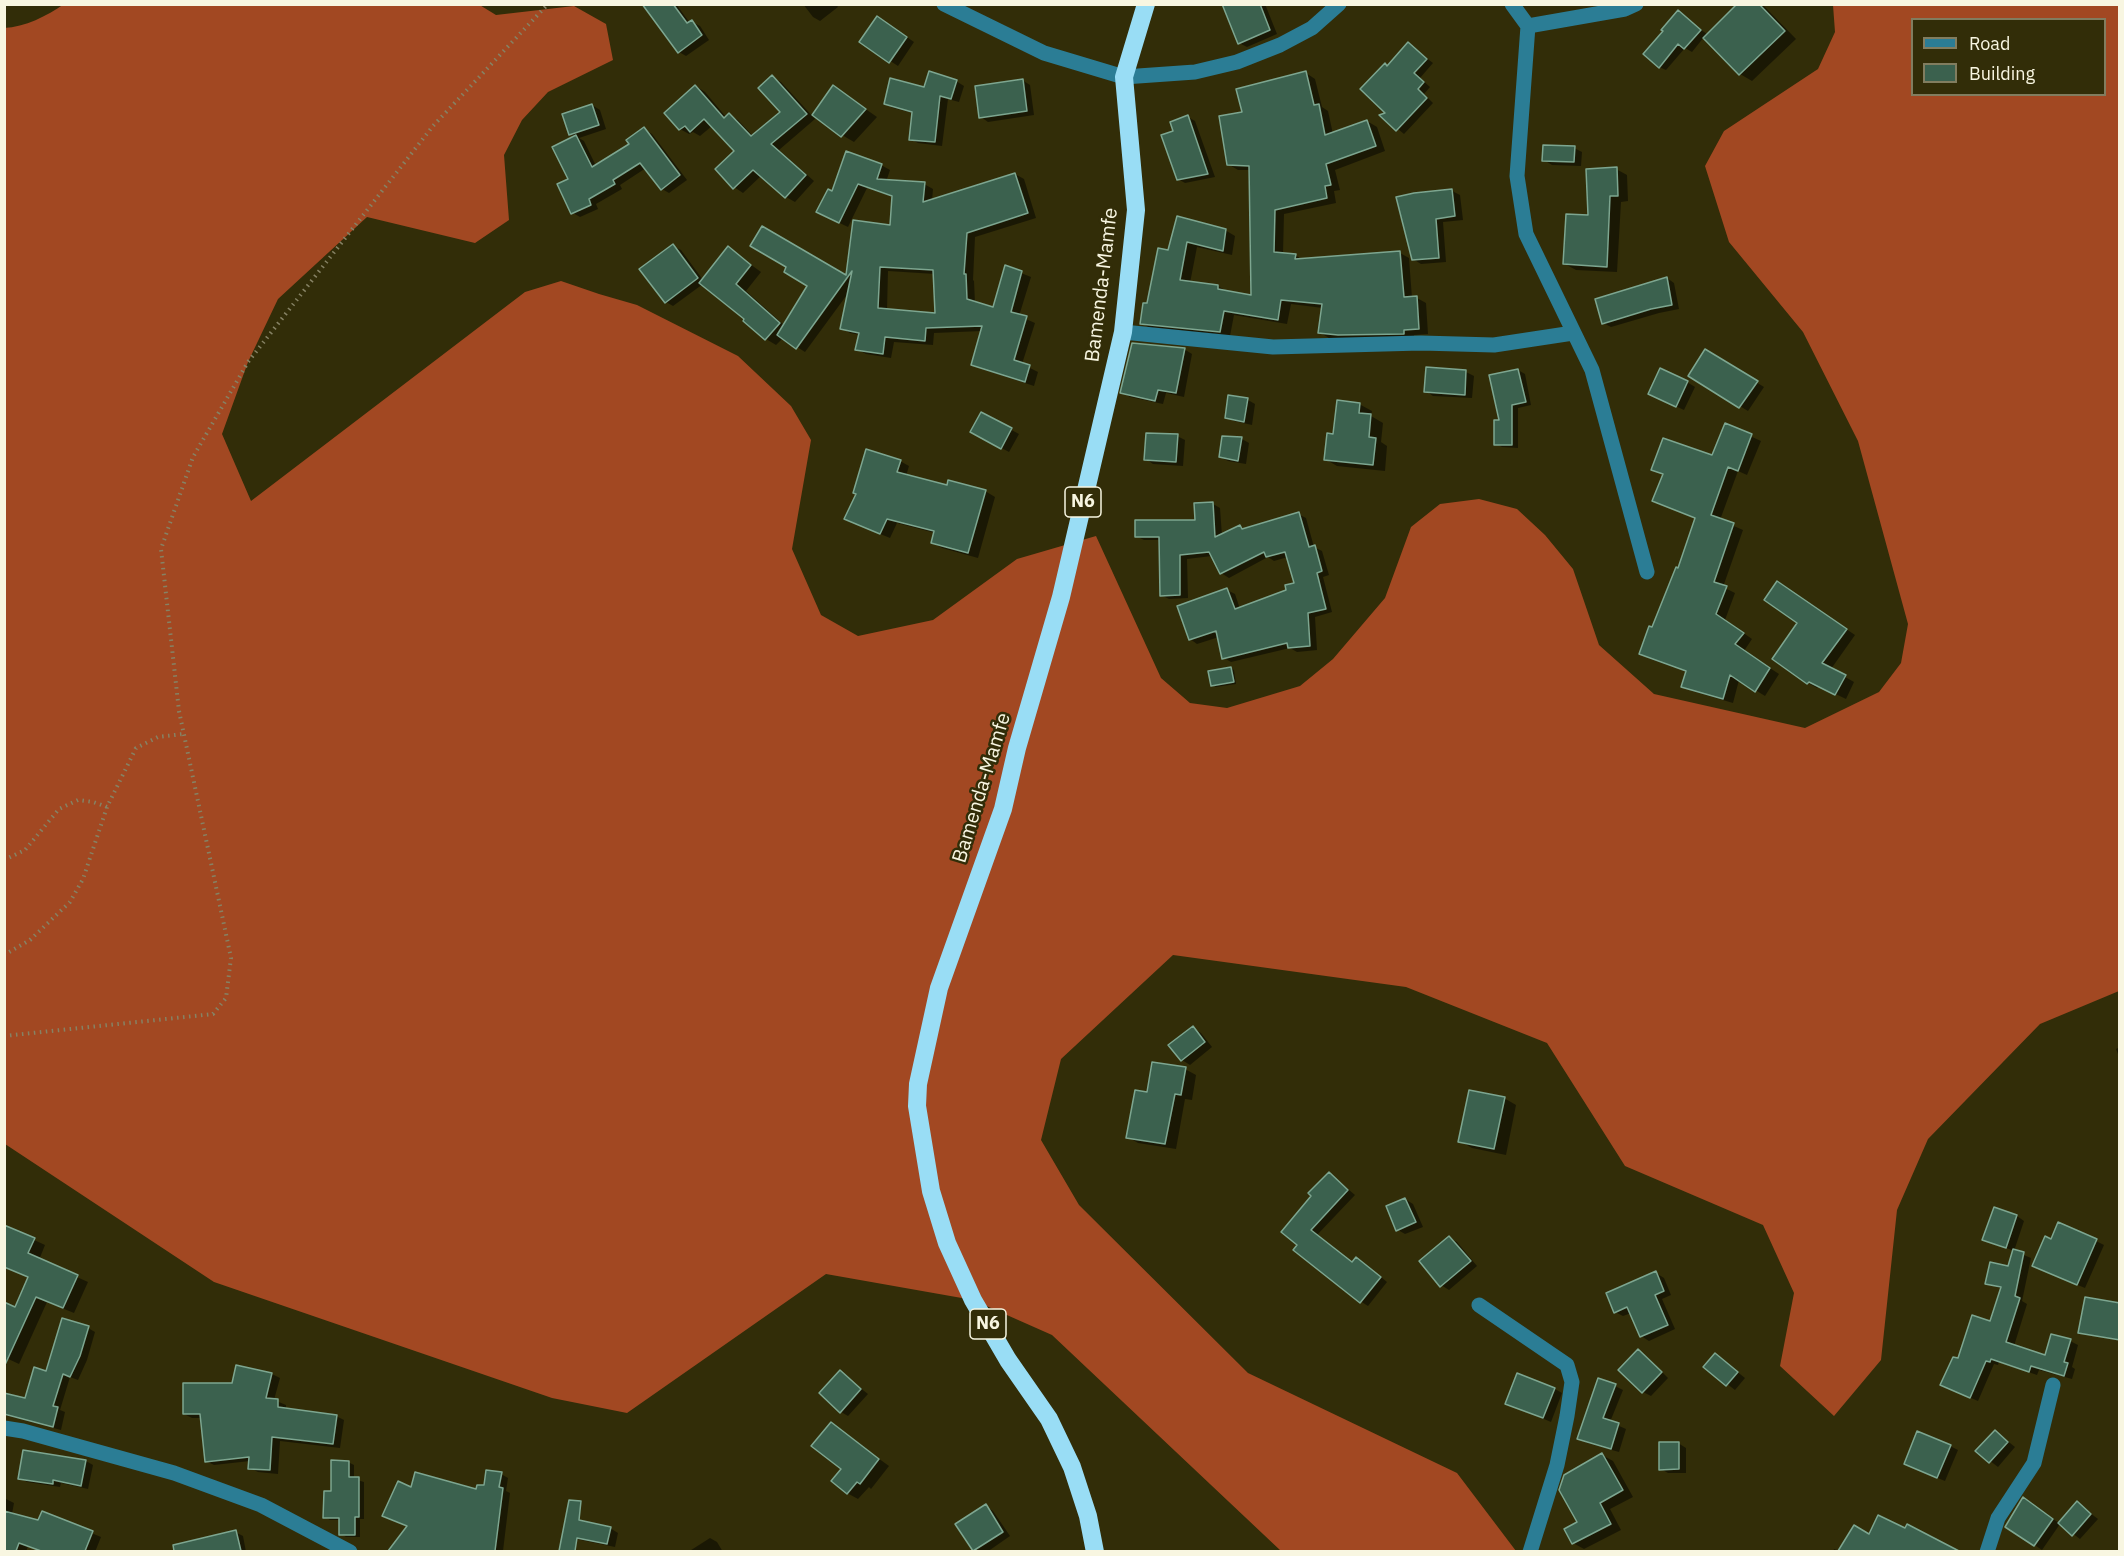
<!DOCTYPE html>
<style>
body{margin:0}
#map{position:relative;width:2124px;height:1556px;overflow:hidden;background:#322d08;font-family:"IBM Plex Sans",sans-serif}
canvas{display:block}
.frame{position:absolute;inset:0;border:6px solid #f8f6e1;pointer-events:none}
.legend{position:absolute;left:1911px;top:18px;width:195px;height:78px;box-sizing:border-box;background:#322d08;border:2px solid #817d5f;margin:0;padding:8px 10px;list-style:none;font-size:18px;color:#f8f6e1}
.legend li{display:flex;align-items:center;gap:12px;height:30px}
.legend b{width:30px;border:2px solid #817d5f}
</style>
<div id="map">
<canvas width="2124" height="1556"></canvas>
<div class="frame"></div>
<ul class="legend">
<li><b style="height:8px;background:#2b7d95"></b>Road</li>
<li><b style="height:16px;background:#3b614e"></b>Building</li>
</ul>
</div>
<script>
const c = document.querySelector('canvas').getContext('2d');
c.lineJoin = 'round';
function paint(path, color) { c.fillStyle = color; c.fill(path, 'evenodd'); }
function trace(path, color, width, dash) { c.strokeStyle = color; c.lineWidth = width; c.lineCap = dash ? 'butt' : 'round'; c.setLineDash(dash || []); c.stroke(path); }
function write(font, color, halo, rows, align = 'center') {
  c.font = font + ' "IBM Plex Sans",sans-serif'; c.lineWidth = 5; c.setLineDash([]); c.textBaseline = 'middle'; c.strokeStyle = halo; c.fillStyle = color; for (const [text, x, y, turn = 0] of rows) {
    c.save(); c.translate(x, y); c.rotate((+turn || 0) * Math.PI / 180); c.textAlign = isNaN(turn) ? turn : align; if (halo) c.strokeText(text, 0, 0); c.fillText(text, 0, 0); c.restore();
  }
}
paint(new Path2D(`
 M64,4h414l18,11 78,-9 32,18 7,36 -65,32 -26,28 -18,35 5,65 -34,23 -108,-26 -89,82 -30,63 -26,72 29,67 274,-209 36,-11 38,13 38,11 101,51 53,50 20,34 -19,109 29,66 37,21 75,-16 84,-61 79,-23 65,142 29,25 37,5 73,-22 33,-27 52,-61 26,-71 29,-23 39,-5 38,10 28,26 28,34 26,76 55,49 151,34 74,-36 22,-29 7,-39 -50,-183 -55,-109 -74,-90 -24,-76 19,-35 94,-62 17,-37 -2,-27h286v986l-79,33 -112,115 -31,71 -16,150 -47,56 -54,-50 14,-73 -31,-68 -138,-59 -78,-123 -141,-56 -233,-32 -112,104 -20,81 38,65 169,168 209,100 59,78h-235l-229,-216 -79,-35 -147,-26 -199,139 -75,-15 -338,-116 -209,-138 -1,-1116c21,-1 43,-12 60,-24zM1912,20h192v74h-192z`), '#a24822');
paint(new Path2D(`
 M644,4h32l14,19 2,-1 8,4 9,14 -23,16 -7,-4z
 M803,4h33l2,3 -18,14 -7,-4z
 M1225,4h40l12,30 -30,13 -8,-4z
 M1739,4h23l34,35 -44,42 -12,-7 -36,-37 -12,15 -7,-4 -19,22 -7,-3 19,-55 30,23z
 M885,22l29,20 -16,24 -37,-24z
 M1408,44l25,19 -13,15 10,9 -6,7 9,9 -29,31 -22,-18 6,-2v-47z
 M1306,73l9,6 7,28 6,4 5,23 34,-13 10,6 8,24 -50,19 5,20 -6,1 2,12 -52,11 -1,40 12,1 8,5 97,-7 9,5 3,40h5l9,5 2,31 -14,1v3l-65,2 -20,-2 -10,-6 4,-24 -32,-4 -4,20 -53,-9 -4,21 -79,-7 -9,-6 28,-71 8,-34 47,12 10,6 -3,19 -35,-8 -7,36 28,3 10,6 25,5 -3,-127h-12l-10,-6 16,-51z
 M772,77l9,5 34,37 -36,31 35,31 -19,21 -9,-5 -24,-22 -19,18 -9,-6 2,-35 -24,-26 -12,10 -7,-4 -4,2 -9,-5 16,-43 9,6 21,25 3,-2 9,5 15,16 29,-24z
 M1022,80l8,5 4,30 -46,7 -7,-5z
 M956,81l8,5 -5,16 -11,-3 -6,47 -24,-3 -8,-4 3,-26 -20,-5 -8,-4 40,-16z
 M834,87l43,30 -23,25 -12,-7z
 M592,105l8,5 6,19 -27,9 5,3 12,25 35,-22 13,-15 8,5 35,46 -18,13 -7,-4 -16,-21 -26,17 2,4 -26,15 2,5 -18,8 -7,-4 -3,-34 5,-42 -5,-3z
 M1188,117l7,4 20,56 -30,6 -7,-4 -3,-47z
 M1574,148l8,4 -1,14 -29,-1 -8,-5z
 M881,165l9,5 -4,12 38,2 9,5 -1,12 83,-27 9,5 12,39 -61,19 -2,43 1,1 1,22 20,5 11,-41 25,10 -12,39 16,7 -13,41 16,8 -4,14 -52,-17 -9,-5 9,-33 -48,2 -1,12 -39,-3 -3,16 -25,-4 -9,-5 3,-14 -10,-2 -9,-5 8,-36 -44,60 -22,-14 -7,7 -10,-6 -19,-20 -44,-35 -30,22 -7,-4 7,-56 8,4 22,30 25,-32 33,24 -15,19 39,35 62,-48 7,-56 37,4 2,-29 -26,-9 -19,39 -21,-10 6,-24zM888,271l47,3 1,40 -49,-4z
 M1616,169l11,6 1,26 -7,1 -4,70 -41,-2 -11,-6z
 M1452,191l8,4 3,25 -20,2 3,40 -25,2 -8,-5z
 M1667,278l7,5 5,26 -20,4 -48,14 -8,-4z
 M1184,349l8,5 -8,43 -18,-4 -3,11 -33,-7 -8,-5z
 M1705,351l59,36 -16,24 -58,-35z
 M1518,370l7,4 6,31 -13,3v40l-16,-1 -6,-3 5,-23z
 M1466,372l8,4 -2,22 -39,-2 -7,-5z
 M1687,382l8,5 -11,23 -26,-12z
 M1248,400l7,4 -3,21 -18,-4 -7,-4z
 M1359,404l13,7 -1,5 12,7 -2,19 6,4 -2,25 -48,-5 -12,-7 9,-23z
 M982,414l37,20 -10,18 -37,-20z
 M1726,425l35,16 -14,34 -9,-4 -18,49 23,10 -20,57 12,6 -10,27 27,19 -8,12 35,23 -14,22 -26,-16 -6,23 -41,-12 -9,-5 4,-14 -37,-13 -9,-6 37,-83 18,-51 -42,-18 10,-26 -11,-6 59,-12z
 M1177,436l8,4 -2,26 -30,-2 -7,-5z
 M1242,439l7,4 -3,21 -18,-3 -8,-4z
 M900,461l9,5 -3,10 42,11 37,4 10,6 -17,61 -36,-10 -9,-5 2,-10 -38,-10 -7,15 -34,-14 2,-30z
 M1213,504l7,4 2,28 18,-9 5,3 53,-16 8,4 8,29 8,4 7,24 -6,2 9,35 -17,5 2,33 -20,2 -7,-4 -59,14 -7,-4 -5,-21 -22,7 -7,-5 37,-49 8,4 5,15 48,-18 8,-7 -8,-27 -14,4 -6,-4 -39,21 -8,-5 -9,-17 -25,3 1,39 -19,1 -8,-4v-55h-17l-8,-4 61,-15z
 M1787,589l68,46 -24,34 23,13 -8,17 -27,-13 -2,2 -9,-5 -9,-60z
 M1231,668l3,2 2,14 -20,3 -4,-2z
 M1193,1028l8,5 11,14 -22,18 -8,-5 -11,-15z
 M2120,1047v12l-4,-10z
 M1185,1069l11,6 -4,25 -7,-1 -9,50 -38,-6 -10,-6 20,-43z
 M1504,1098l12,7 -10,50 -34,-7 -12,-7z
 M1329,1173l26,22 -38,40 36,28 3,-4 8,4 23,19 -19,24 -8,-5 -61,-56 14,-49z
 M1405,1199l8,5 10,23 -18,7 -7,-4z
 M2017,1216l7,5 -10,30 17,7 -9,43 5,3 -13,42 32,11 24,-16 8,4 -6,22 3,2 -3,10 -33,-9 -2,5 -38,-13 -1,3 -4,-1 -16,37 -28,-12 8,-29 33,-37 11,-34 -16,-6 23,-15 5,-17 -30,-12z
 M4,1226l41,19 -6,15 49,22 -14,31 -27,-11 -28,62 -15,-7 12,-48 13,-31 -25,-11z
 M1449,1238l8,4 20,24 -28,24 -8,-5z
 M2052,1241h44l8,4 -19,43 -44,-18z
 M1656,1273l8,5 7,17 -9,4 13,30 -26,12 -8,-5 -10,-23 -8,3 -8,-4z
 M88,1328l7,4 -8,28 -9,20 -8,-3 -10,33 5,2 -4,18 -57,-15v-20l22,5 21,-27z
 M1638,1351l8,5 22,22 -17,18 -8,-4z
 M1716,1355l29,23 -10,12 -30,-23z
 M237,1366l35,8 8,4 -6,22 12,5v5l50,6 8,4 -4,28 -60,-7 -2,33 -20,-2 -8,-4v-7l-36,4 -8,-4 -4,-43h-10l-8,-4 49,-29z
 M840,1372l28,22 -20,22 -7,-4z
 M1615,1386l8,4 -13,32 16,7 -7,23 -32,-9 -8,-5z
 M1555,1389l7,4 -11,29 -44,-19z
 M831,1424l58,42 -18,23 -2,-2 -11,12 -11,-6z
 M1995,1431l20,16 -17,20 -21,-16z
 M1678,1443l8,5v25h-18l-7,-4z
 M1950,1446l8,4 -13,31 -32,-13z
 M1602,1455l11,6 20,36 -23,12 11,21 -37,19 -11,-6z
 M86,1461l7,4 -5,24 -27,-6 -1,4 -33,-5 -7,-4z
 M348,1462l6,3v14l10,3v37h-4v18h-14l-5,-3v-14h-11l-5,-3 8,-24z
 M501,1474l7,4 -2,13 4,2 -7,58 4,1h-118l19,-26 4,-37 65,2 8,-4z
 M4,1498l10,5 -2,11 27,8 4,-9 58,24 -6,15h-54l-13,-6 -2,6h-22z
 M2077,1503l21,16 -18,20 -20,-15 -18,26 -35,-24 24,-22 28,19z
 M986,1506l7,5 17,25 -23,16h-11l-2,-2z
 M1907,1526l50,26h-49l-30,-16 28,-6z
 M1854,1527l25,15 -4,10h-42l1,-3 6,2z
 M610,1528l8,5 -3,14 -44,-9z
 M235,1532l8,4 3,16h-49l-3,-10z
 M710,1538l7,4 6,10h-35z`), '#0007');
const building = new Path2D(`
 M642,4h31l14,19 5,-3 10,15 -24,18z
 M1222,4h38l10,26 -32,14z
 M1737,4h22l26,27 -46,44 -36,-37z
 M1678,10l23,20 -17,19 -6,-5 -19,24 -16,-14 20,-23 -2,-1z
 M877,16l30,21 -18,26 -30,-21z
 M1408,42l19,17 -13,14 10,9 -6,7 9,9 -31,33 -17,-16 6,-2 -25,-24 25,-26 2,3z
 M929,71l28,9 -6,19 -11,-3 -5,46 -26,-2 3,-28 -28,-8 6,-26 34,9z
 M1306,71l8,34 5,-1 6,31 42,-15 9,26 -50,18 5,21 -6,1 2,12 -52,12 -1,42 22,2 -1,5 105,-8 4,46 13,-1 2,33 -15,1v4l-66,1 -20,-2 4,-29 -41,-4 -3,20 -54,-9 -4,21 -80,-8 3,-21h4l11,-55 10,2 9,-34 49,13 -3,22 -36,-9 -7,38 38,5v4l33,6 -2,-129 -22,-1 -8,-49 23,-4 -6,-23z
 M772,75l35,39 -36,30 35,31 -21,23 -32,-28 -20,19 -18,-20 19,-18 -30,-32 -14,13 -5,-6 -6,4 -15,-17 31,-28 29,33 5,-5 22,23 29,-24 -22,-24z
 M1023,79l4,32 -48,7 -4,-32z
 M833,85l33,24 -25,28 -29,-22z
 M592,104l7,21 -30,10 -7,-21z
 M1188,115l20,59 -31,6 -16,-45 12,-4 -3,-9z
 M644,127l36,48 -19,15 -21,-27 -27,17 2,4 -26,15 2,6 -20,9 -14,-30 11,-5 -16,-32 24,-12 16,32 37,-23 -3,-4z
 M1543,145l32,1 -1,16 -32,-1z
 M846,151l36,13 -5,15 48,3 -2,20 92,-29 13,40 -61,20 -3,41h2l1,25 26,8 12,-42 17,6 -11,41 16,4 -13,44 16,5 -5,17 -54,-17 11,-39 -56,2 -1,13 -40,-4 -2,17 -28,-4 4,-17 -19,-4 12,-58 -56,78 -19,-14 30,-49 -23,-14 2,-5 -36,-21 12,-20 84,49 7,-55 37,5 2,-29 -34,-12 -19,39 -23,-11 12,-23 4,2zM880,267l53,3 2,43 -57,-5z
 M1617,167l1,29h-8l-3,71 -44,-3 3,-50 22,1 -2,-46z
 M1452,189l3,27 -19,3 3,39 -27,2 -16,-63 18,-4z
 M673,244l25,34 -33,25 -26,-34z
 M728,246l23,19 -15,19 44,39 -15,17 -22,-19 1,-2 -45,-36z
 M1667,277l5,28 -21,4 -49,15 -7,-25z
 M1132,343l53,5 -9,45 -18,-3 -3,11 -35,-8z
 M1705,349l53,32 -19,27 -51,-32z
 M1426,367l40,3 -1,25 -41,-3z
 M1660,368l28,13 -12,26 -28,-13z
 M1518,369l8,33 -14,3v40h-18v-25h5l-10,-45z
 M1228,395l20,3 -4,24 -19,-4z
 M1337,400l23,3 -1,10 12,1 -2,23 7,1 -3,27 -49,-5 3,-27 6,1z
 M981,412l31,16 -11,21 -31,-17z
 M1725,423l27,11 -14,37 -10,-4 -17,48 23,8 -20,59 13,4 -11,28 28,19 -9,11 35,24 -15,24 -25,-17 -7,24 -42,-12 5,-16 -47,-17 10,-28 3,1 24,-60 2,1 17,-50 -43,-17 11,-27 -12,-4 12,-32 49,17z
 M1146,433l32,1 -2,28 -32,-2z
 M1222,436l20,1 -4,24 -19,-4z
 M866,449l35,11 -4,12 50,13 1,-5 38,10 -18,63 -37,-10 3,-12 -47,-12 -7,15 -36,-15 12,-25 -3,-1z
 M1213,502l2,35 25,-12 2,4 57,-17 10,35 6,-2 7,26 -5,2 9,36 -18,4 2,33 -22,2 -1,-5 -65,16 -6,-28 -27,9 -12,-34 50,-18 8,21 51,-19 -1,-5 9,-2 -9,-31 -19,5 -2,-5 -44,22 -11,-22 -29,3v40l-20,1 -1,-59h-24v-17h60l-1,-17z
 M1777,581l70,48 -25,34 24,12 -11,20 -26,-13 -2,2 -35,-25 25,-36 -33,-23z
 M1231,667l3,15 -23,4 -3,-15z
 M1193,1026l12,16 -24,19 -13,-16z
 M1152,1062l34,5 -5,28 -6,-1 -10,50 -39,-6 9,-48 12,2z
 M1469,1090l36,7 -11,52 -36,-7z
 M1329,1172l19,18 -37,40 41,32 4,-5 25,20 -21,26 -67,-53 4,-5 -16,-13 30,-36 -3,-3z
 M1405,1198l11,24 -20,9 -10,-25z
 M1994,1207l23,8 -11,33 -24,-8z
 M2058,1222l39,17 -20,46 -45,-19 13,-30 6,3z
 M4,1225l31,13 -7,15 50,22 -15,33 -27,-11 -32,70v-65l11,5 13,-30 -24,-10z
 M1449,1236l22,25 -31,26 -21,-26z
 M2013,1249l11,3 -9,44 5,2 -14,44 39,13 6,-21 20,5 -7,23 4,1 -4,13 -33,-10 -2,6 -38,-13 -1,3 -4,-1 -16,37 -30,-13 13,-28 5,1 14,-43 18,6 11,-34 -16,-3 5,-22 18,4z
 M1656,1271l8,20 -9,4 13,30 -28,12 -13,-30 -13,6 -8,-20z
 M2085,1297l35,6v37l-42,-7z
 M62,1318l27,8 -9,30 -10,21 -7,-3 -10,32 5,1 -5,20 -49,-13v-21l21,5 9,-31 12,4z
 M1638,1349l24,23 -20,21 -24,-23z
 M1715,1353l23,19 -12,14 -23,-19z
 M236,1365l36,8 -6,25 12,1v8l59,8 -4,29 -61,-7 -2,33 -22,-1 1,-12 -44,5 -5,-48h-17v-31h49z
 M840,1370l21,19 -21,24 -21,-20z
 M1517,1373l38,15 -12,30 -38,-14z
 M1598,1378l18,6 -13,34 16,5 -8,26 -34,-10z
 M831,1422l48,37 -19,25 -3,-2 -10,12 -16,-13 10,-12 -30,-23z
 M1995,1430l13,12 -19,21 -14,-12z
 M1917,1431l34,14 -14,33 -33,-14z
 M1659,1442h20v27l-20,1z
 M23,1450l63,10 -5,26 -28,-6v4l-35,-5z
 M1602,1453l21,37 -23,13 11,21 -39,20 -8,-15 13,-7 -18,-32 5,-15z
 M331,1460l18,1v16h10v40h-4v18h-16v-17h-16l1,-27h7z
 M486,1470l16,2 -3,15 4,1 -8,63h-107l19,-25 -25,-10 16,-35 13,6 4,-15 61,17 1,-4h7z
 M2023,1497l30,22 -19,27 -29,-19z
 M569,1500l12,1 -2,19 32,7 -4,17 -30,-6 -2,13h-16z
 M2077,1501l14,13 -19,22 -14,-13z
 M986,1504l17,28 -30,19 -18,-27z
 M4,1511l34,9 4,-9 51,20 -8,20h-44l-22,-8 -3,8h-12z
 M1878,1515l27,13 2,-4 52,27h-121l16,-26 15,9z
 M236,1530l5,21h-67l-1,-6z`);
paint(building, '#3b614e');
trace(building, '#7da690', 1.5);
trace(new Path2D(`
 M4,860l21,-10 34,-41 19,-9 15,2 14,5
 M4,955l26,-15 40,-38 13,-23 24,-72 29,-59 22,-11 25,-3
 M4,1036l209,-22 13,-16 5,-40 -52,-247 -18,-162 32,-92 55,-95 185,-236 115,-122`), '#868264', 4, [1.5, 4.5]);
trace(new Path2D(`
 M944,4l100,49 80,24 71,-5 42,-10 43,-17 32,-17 27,-24
 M1512,4l16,22 -11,150 9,58 66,136 55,202
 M1528,26l97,-17 11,-5
 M1123,332l150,15 148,-4 73,2 79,-12
 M1479,1305l88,60 5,17 -5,34 -10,49 -27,87
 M4,1428l19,3 151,42 87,32 89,47
 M1987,1552l11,-34 36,-55 19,-78`), '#2b7d95', 15);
trace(new Path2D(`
 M1095,1552l-7,-36 -16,-49 -23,-48 -41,-59 -35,-60 -26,-57 -16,-52 -14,-85 1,-22 21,-96 64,-179 14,-61 44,-151 62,-265 13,-122 -12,-133 22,-73`), '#99ddf5', 18);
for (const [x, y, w] of [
 [1083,502,36],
 [988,1324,36]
]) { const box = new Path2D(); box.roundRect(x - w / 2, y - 15, w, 30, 4.5); c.fillStyle = '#322d08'; c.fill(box); trace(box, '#f8f6e1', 1.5); }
write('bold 18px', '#f8f6e1', null, [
 ["N6",1083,502],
 ["N6",988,1324]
]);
write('20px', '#f8f6e1', '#322d08', [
 ["Bamenda-Mamfe",1102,285,-83],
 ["Bamenda-Mamfe",982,788,-73]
]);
</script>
